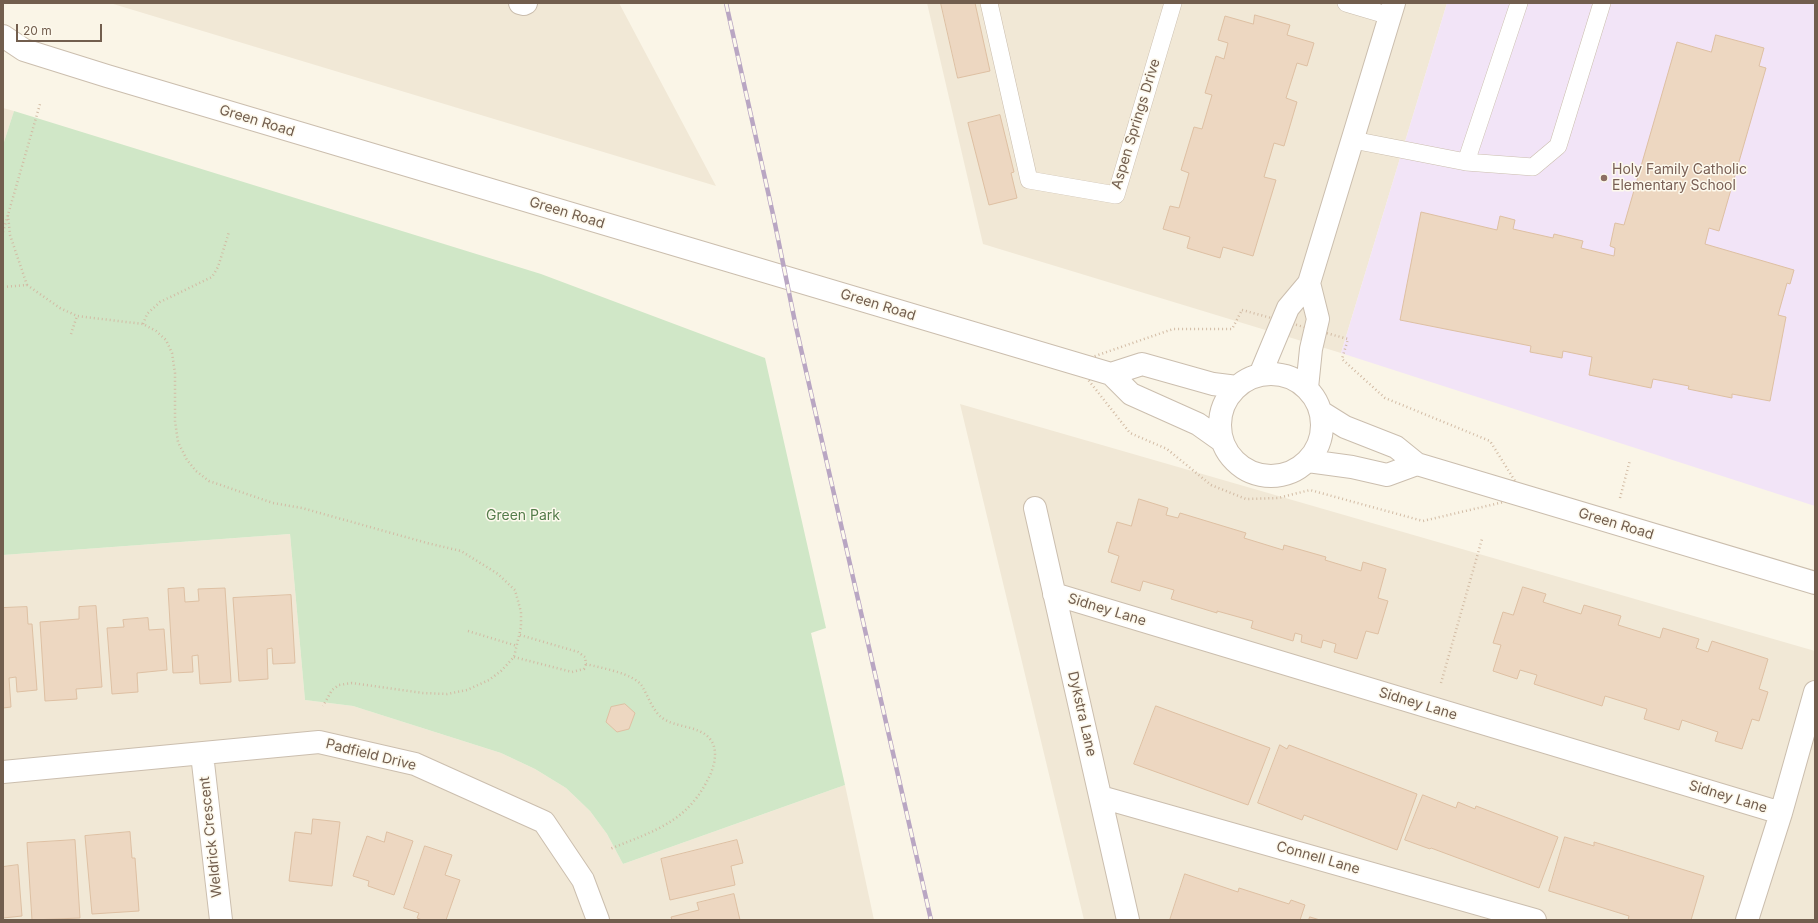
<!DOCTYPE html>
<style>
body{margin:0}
#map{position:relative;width:1818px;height:923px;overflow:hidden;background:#faf5e7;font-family:Inter,sans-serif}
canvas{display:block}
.frame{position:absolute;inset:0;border:4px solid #725e4e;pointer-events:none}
.scale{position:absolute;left:16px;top:24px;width:86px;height:18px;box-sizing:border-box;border:2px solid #725e4e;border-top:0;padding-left:5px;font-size:12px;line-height:14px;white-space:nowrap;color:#725e4e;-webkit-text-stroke:3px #fdf9ed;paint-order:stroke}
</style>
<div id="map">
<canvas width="1818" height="923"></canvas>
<div class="frame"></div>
<div class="scale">20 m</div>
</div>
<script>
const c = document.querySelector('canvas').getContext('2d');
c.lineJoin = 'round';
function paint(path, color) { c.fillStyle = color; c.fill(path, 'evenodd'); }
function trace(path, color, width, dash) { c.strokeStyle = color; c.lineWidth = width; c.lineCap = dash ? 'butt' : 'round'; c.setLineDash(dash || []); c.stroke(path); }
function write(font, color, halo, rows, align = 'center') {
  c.font = font + ' Inter,sans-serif'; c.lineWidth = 3; c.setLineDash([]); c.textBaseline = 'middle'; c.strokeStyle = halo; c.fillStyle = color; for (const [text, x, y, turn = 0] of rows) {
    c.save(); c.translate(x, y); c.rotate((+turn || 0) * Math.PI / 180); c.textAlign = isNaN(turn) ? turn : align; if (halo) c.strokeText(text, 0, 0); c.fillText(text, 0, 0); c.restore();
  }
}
paint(new Path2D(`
 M110,3h509l97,183z
 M927,3h520l-106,350 -358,-109z
 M3,108l11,3 -11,34z
 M960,404l855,247v269h-731z
 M290,534l15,166 48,6 148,47 34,16 31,19 24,23 17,23 16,30 222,-79 29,135h-871v-365z`), '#f1e8d6');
paint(new Path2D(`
 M1447,3h368v503l-474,-153z`), '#f2e4f7');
paint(new Path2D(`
 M14,111l527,163 224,84 61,270 -15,5 34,152 -222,79 -16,-30 -17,-23 -24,-23 -31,-19 -34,-16 -148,-47 -48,-6 -15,-166 -287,21v-410z`), '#d0e7c7');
const building = new Path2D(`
 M941,3h34l15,68 -32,7z
 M1255,15l35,10 -3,10 27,8 -7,23 -10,-3 -11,35 11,4 -13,44 -10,-3 -10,34 12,3 -23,76 -30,-9 -3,11 -33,-10 3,-11 -27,-8 7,-23 9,2 10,-35 -8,-3 13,-43 8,2 10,-34 -7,-2 11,-37 8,3 4,-16 -10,-3 7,-24 28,8z
 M1716,35l48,13 -5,18 7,2 -47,163 -10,-3 -4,16 89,26 -4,14 -3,-1 -9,32 8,2 -16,84 -38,-7v4l-44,-9 1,-3 -36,-7 -2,9 -62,-13 3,-18 -29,-6 -1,7 -32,-6 1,-6 -131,-26 21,-108 76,18 3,-14 15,4 -2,9 40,9 1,-4 29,7 -2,7 33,8 1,-8 -5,-2 5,-23 9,2 53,-183 34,10z
 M1000,115l14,57 -3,1 6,25 -28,7 -21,-82z
 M1139,499l29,9 -2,7 12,3 2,-5 66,20 -2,5 39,12 1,-5 42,12 -1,3 36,11 2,-9 23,7 -8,29 10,3 -10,33 -12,-3 -9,28 -23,-7 2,-8 -13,-4 -2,8 -20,-6 1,-7 -7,-2 -2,8 -42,-13 2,-7 -36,-10v2l-46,-14 3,-9 -31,-9 -3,10 -29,-9 8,-26 -11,-4 9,-30 14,4z
 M1523,587l23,7 -3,8 38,12 3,-9 37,11 -3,9 42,13 3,-10 36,11 -3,9 12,4 4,-11 56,18 -9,30 9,3 -9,29 -7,-2 -10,30 -27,-8 3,-9 -36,-12 -3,10 -35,-11 3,-10 -42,-13 -3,10 -68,-22 3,-9 -17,-5 -3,9 -24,-8 8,-26 -8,-2 10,-31 10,3z
 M184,588l1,14 14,-1 -1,-12 27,-1 6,94 -31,2 -2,-29 -6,1 1,16 -20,1 -5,-84z
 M291,595l4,68 -22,1 -1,-16 -5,1 1,30 -29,2 -6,-83z
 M96,606l6,81 -26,2 1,10 -32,2 -5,-79 39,-3v-12z
 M27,607l1,17h4l5,66 -20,2 -1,-15 -7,1 2,29 -8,1v-100z
 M148,618l1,12 15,-1 3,41 -30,3 1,19 -26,2 -5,-66 17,-1 -1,-7z
 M625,704l10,9 -6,16 -12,3 -11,-10 5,-15z
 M1156,706l114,42 -22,57 -114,-41z
 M1280,745l7,4 2,-4 128,49 -20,56 -93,-35 -2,5 -44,-17z
 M1423,795l33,13 2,-6 17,7 1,-3 82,31 -19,51 -108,-40 -1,1 -25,-9z
 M313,819l27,3 -8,64 -43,-5 6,-49 16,2z
 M130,832l2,26h3l4,53 -47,3 -7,-78z
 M387,832l26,9 -19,54 -26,-9 1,-5 -16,-5 14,-40 17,6z
 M1565,837l29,9v-4l110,34 -13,44h-63l1,-4 -80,-25z
 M75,840l5,78 -48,2 -5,-77z
 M737,840l6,23 -12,3 4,19 -65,15 -9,-41z
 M425,846l27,9 -7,20 15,5 -14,40h-24l-5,-2 2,-5 -15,-5z
 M18,865l4,51 -19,2v-51z
 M1185,874l53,18 1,-4 50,16 2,-4 14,5 -5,15h-130z
 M734,894l6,26h-68l-1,-3 28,-7 -2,-7z
 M1310,917l10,3h-11z`);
paint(building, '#edd7c1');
trace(building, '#dec0a3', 1);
const service = new Path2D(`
 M989,3l40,177 87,15 57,-192
 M1346,3l44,13
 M1353,140l113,22 67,5 25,-21 44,-143
 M1466,162l53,-159`);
const minor = new Path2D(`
 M520,3l4,1 2,-1
 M1035,508l93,412
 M1054,594l727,219
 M202,754l19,166
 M3,772l316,-30 96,22 129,58 39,58 15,40
 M1101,797l434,123
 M1747,920l34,-107 34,-121`);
const tertiary = new Path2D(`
 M3,36l21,14 83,26 1004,298 20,20 67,30 24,17
 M1220 425a51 51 0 1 1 102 0a51 51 0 1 1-102 0Z
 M1111,374l31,-10 71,20 24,3
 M1260,375l28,-67 21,-25 85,-280
 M1307,388l4,-39 7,-30 -9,-36
 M1321,412l24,15 51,20 21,17 398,119
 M1308,461l44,6 35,8 30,-11`);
trace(service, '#cbbeae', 18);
trace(minor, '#cbbeae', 24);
trace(tertiary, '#cbbeae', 24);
trace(new Path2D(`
 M8,215l2,20 17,50
 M3,232l37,-128
 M3,287l24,-2 33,23 17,8 66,8 13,7 10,9 6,13 3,20v48l3,21 9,18 9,11 13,10 64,22 29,5 125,35 34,8 37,23 17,16 6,22v15l-7,30 -13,14 -12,9 -22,10 -20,4 -24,-1 -71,-10 -13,2 -7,5 -9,16
 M1242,310l106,29 -6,20 43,39 105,43 35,56 -102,24 -113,-31 -32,8 -32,1 -35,-14 -44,-36 -37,-16 -55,-70 98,-34h59z
 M143,324l4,-10 13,-12 52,-25 6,-10 11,-35
 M71,334l6,-18
 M1620,498l10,-38
 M468,631l49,15
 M520,635l58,17 7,5 1,7c15,4 47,9 56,22 6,10 10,23 19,31 13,11 38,8 49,22 8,10 5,23 1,34 -22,49 -55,57 -101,76
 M514,657l58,15 12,-3 2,-5
 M1441,683l41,-144`), '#d2bba4', 2.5, [1, 3]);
trace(service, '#fff', 17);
trace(minor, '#fff', 22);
trace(tertiary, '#fff', 22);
const rail = new Path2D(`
 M726,3l48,216 22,108 135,593`);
trace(rail, '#b9a6c3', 4.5);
trace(rail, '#fdf9ed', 3, [9]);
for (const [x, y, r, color] of [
 [1604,178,4,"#8d6e63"]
]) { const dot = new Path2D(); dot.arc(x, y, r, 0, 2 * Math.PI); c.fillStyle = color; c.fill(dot); trace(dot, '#fdf9ed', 1.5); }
write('14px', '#725e4e', '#fdf9ed', [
 ["Green Road",257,121,17],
 ["Aspen Springs Drive",1136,124,-73],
 ["Green Road",567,213,17],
 ["Green Road",878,305,17],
 ["Green Road",1616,524,17],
 ["Sidney Lane",1107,610,17],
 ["Sidney Lane",1418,704,17],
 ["Dykstra Lane",1082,714,77],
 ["Padfield Drive",371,755,14],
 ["Sidney Lane",1728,797,17],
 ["Weldrick Crescent",211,837,-96],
 ["Connell Lane",1318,858,16]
]);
write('14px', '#785e54', '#fdf9ed', [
 ["Holy Family Catholic",1612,170],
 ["Elementary School",1612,186]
], 'left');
write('14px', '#547c4a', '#fdf9ed', [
 ["Green Park",523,516]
]);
</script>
